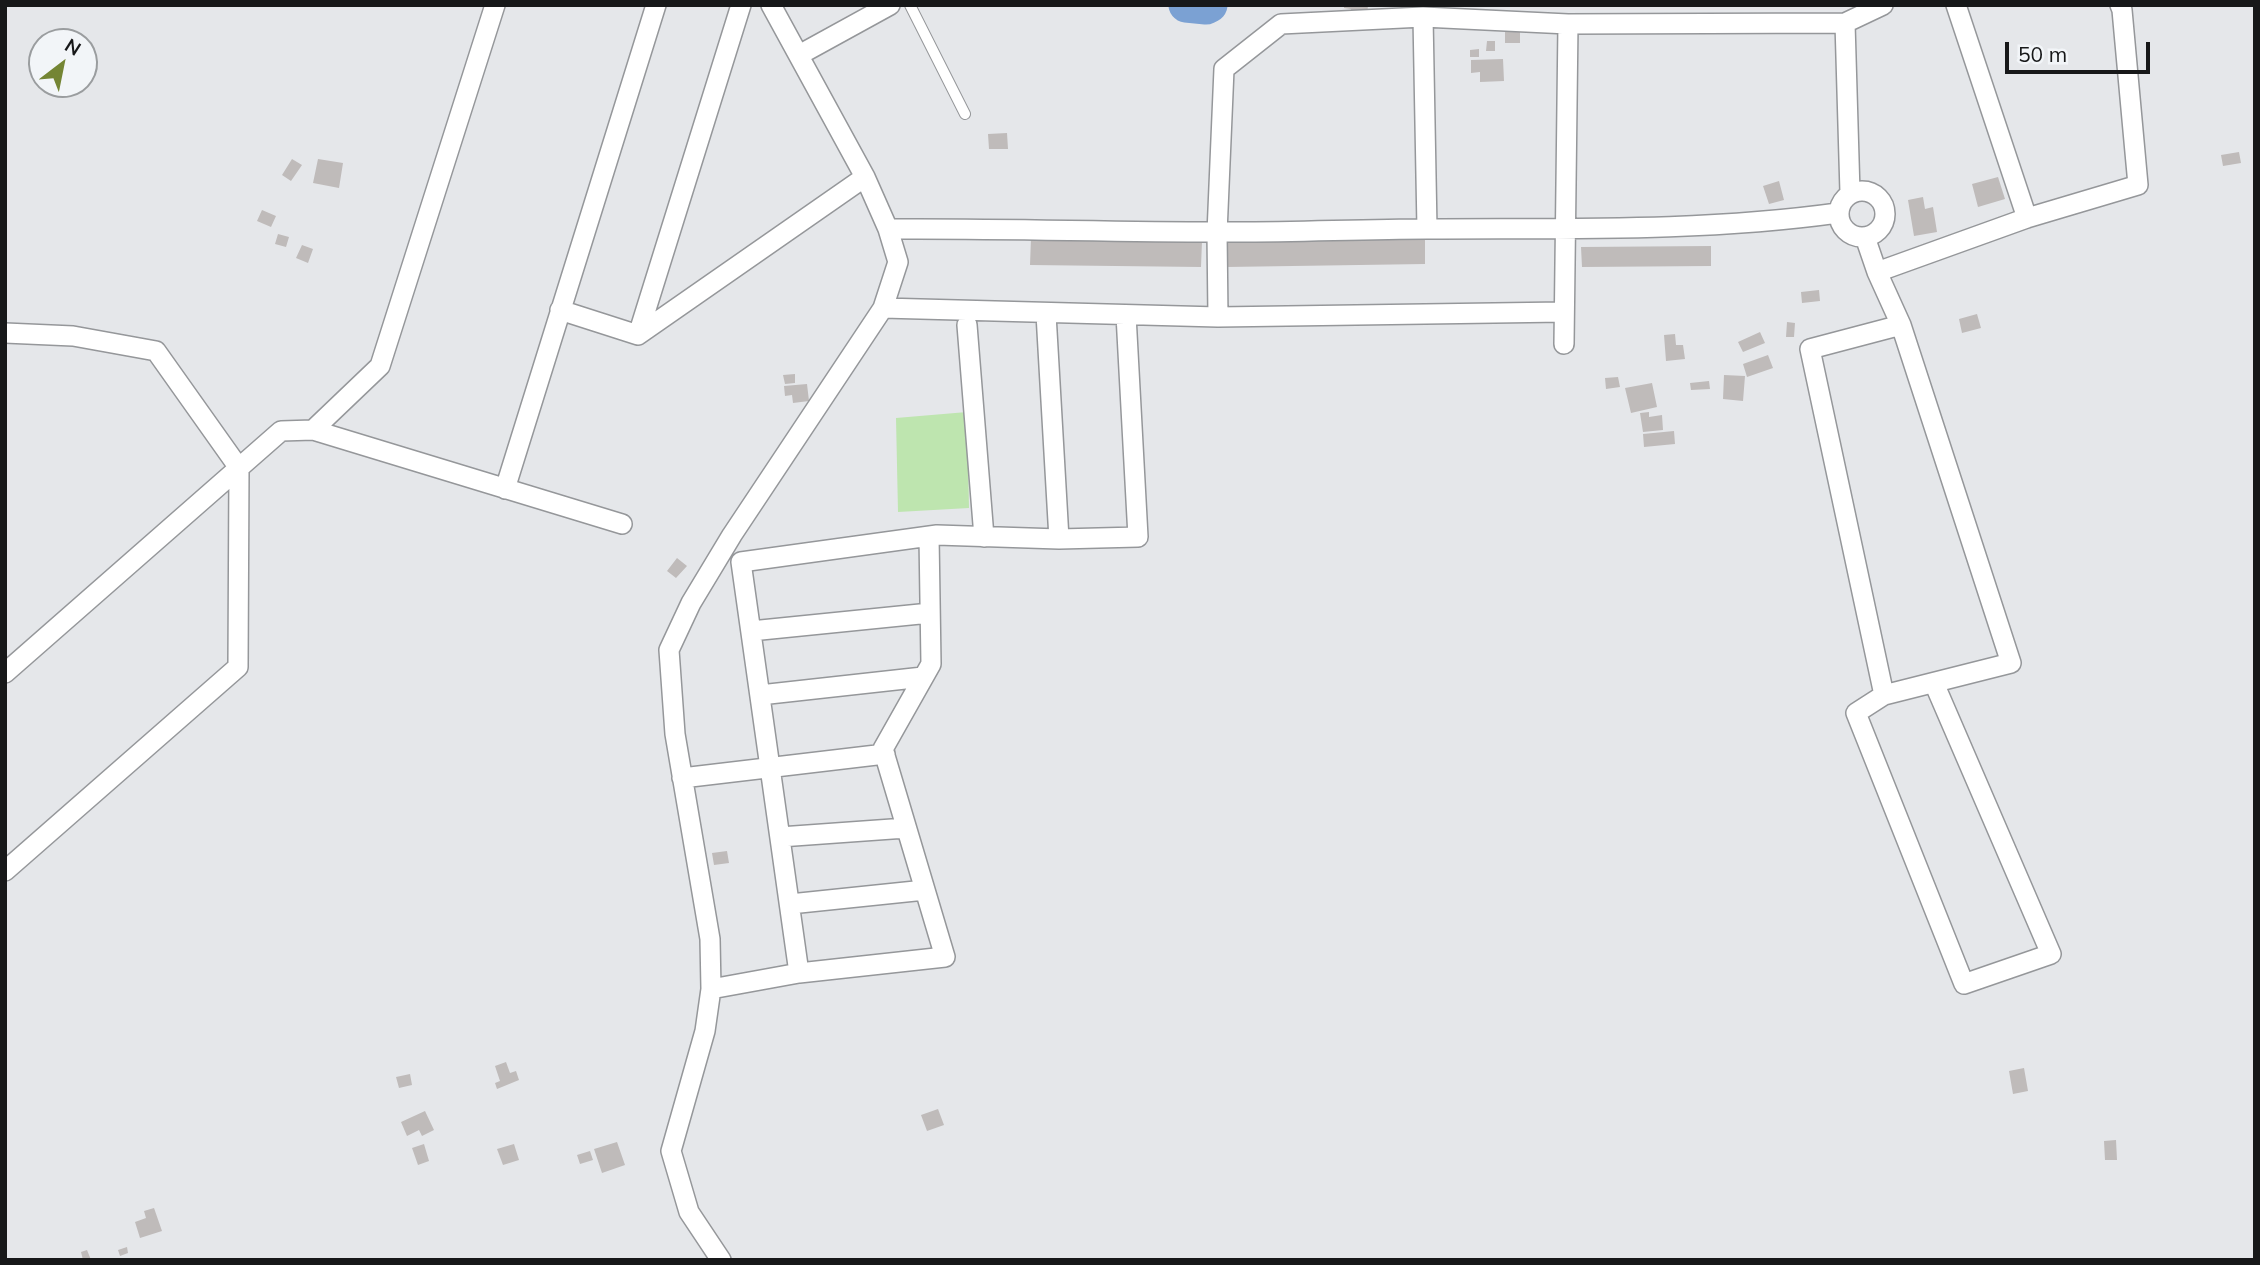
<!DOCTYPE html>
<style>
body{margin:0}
#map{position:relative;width:2260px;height:1265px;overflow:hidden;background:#e5e7ea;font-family:Mulish,sans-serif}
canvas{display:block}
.frame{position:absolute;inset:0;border:7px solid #171819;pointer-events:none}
.north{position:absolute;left:28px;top:28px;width:70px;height:70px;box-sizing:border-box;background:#f2f5f8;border:2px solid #9a9d9f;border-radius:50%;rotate:32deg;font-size:19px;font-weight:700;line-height:28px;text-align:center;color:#171819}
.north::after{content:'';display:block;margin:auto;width:24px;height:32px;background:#748534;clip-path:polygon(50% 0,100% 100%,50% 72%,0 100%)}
.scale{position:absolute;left:2005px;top:42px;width:145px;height:32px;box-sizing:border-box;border:4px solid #171819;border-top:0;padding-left:9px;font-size:21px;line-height:24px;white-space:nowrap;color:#171819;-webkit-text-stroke:5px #f2f5f8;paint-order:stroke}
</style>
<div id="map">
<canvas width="2260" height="1265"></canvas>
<div class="frame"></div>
<div class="north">N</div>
<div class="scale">50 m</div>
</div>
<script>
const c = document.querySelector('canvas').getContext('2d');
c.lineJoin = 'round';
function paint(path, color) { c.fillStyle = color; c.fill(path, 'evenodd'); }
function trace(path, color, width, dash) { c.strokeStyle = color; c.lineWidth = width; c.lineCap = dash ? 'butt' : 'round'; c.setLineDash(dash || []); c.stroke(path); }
paint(new Path2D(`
 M967,412l2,96 -71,4 -2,-94z`), '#bee5af');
trace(new Path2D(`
 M1186,5l20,2 4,-2`), '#7ba1d3', 35);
paint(new Path2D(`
 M1344,5h24l-1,12 -17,-2 1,-6 -7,-1z
 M1505,24h15v19h-15z
 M1487,41h8v10h-9z
 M1479,49v8h-9v-7z
 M1503,59l1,22 -24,1v-10l-9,1v-13z
 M1007,133l1,16h-19l-1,-15z
 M2239,152l2,11 -18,3 -2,-11z
 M292,159l10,6 -11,16 -9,-6z
 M318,159l25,4 -4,25 -26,-5z
 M1998,177l7,22 -27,8 -6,-23z
 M1779,181l5,19 -15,4 -6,-18z
 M1923,197l2,12 8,-2 4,25 -23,4 -6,-36z
 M262,210l14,6 -5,11 -14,-6z
 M278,234l11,3 -3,10 -11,-3z
 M1425,237v27l-199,3v-27z
 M1031,238l171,3 -1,26 -171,-2z
 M302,245l11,4 -5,14 -12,-5z
 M1711,246v20l-129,1 -1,-20z
 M1819,290l1,11 -18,2 -1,-11z
 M1977,314l4,14 -19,5 -3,-14z
 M1787,322l8,1 -1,14h-8z
 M1760,332l5,11 -22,9 -5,-10z
 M1675,334l1,11h7l2,14 -19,2 -2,-26z
 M1768,355l5,13 -26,9 -4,-13z
 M795,374v9l-10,1 -2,-9z
 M1724,375l21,1 -2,25 -20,-2z
 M1618,377l2,10 -14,2 -1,-11z
 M1709,381l1,8 -19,1 -1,-7z
 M1652,383l5,24 -26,6 -6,-25z
 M807,384l2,17 -16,2 -1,-8 -7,1 -1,-10z
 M1649,412v5l13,-2 1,15 -20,2 -3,-19z
 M1674,431l1,13 -31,3 -1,-13z
 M677,558l10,8 -11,12 -9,-7z
 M727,851l2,12 -15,2 -2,-12z
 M506,1062l4,11 6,-2 3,9 -22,9 -2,-6 5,-2 -5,-15z
 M2024,1068l4,23 -15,3 -4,-23z
 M410,1074l2,11 -13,3 -3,-11z
 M938,1109l6,16 -17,6 -6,-16z
 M425,1111l9,19 -12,6 -3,-6 -12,6 -6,-14z
 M2116,1140l1,20h-12l-1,-19z
 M617,1142l8,23 -23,8 -8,-24z
 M424,1144l5,17 -11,4 -6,-17z
 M514,1144l5,16 -16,5 -6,-16z
 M590,1151l3,9 -13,4 -3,-9z
 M154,1208l8,23 -22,7 -5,-16 11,-4 -2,-7z
 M127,1247l1,6 -8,3 -2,-6z
 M87,1250l4,10h-8l-2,-8z`), '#bfbbba');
const service = new Path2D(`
 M910,5l55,109`);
const minor = new Path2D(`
 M495,5l-115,361 -67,64 309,94
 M1956,5l71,213
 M1423,17l4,212
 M1845,23l5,170
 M799,55l91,-50
 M1839 214a23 23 0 1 1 46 0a23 23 0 1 1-46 0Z
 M888,229c109,-1 218,3 328,3 70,1 141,-3 211,-3 138,-1 274,3 411,-16
 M1865,237l12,35 24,53 110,338 -127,32 -74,-346 91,-24
 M1877,272l150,-54 111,-33 -16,-175 -2,-5
 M883,308l335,9
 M560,310l78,25
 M1563,312l-345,5 -1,-84 7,-164 57,-45 142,-7 145,7 277,-1 38,-18
 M1046,314l13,225
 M967,325l17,212
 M5,333l68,3 83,15 83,117 -1,199 -233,204
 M638,335l103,-330
 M638,335l227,-158
 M1564,344l4,-320
 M505,489l151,-484
 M751,631l179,-18
 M5,673l276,-242 32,-1
 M760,695l163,-18
 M1884,695l-28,18 108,271 87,-30 -117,-271
 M682,778l203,-24
 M780,837l126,-9
 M790,904l135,-14
 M799,973l-58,-411 196,-27 122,4 79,-2 -12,-222
 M711,989l88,-16 146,-16 -62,-208 48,-85 -2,-128
 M721,1260l-32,-48 -18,-61 34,-120 6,-42 -1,-50 -35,-205 -6,-84 22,-47 41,-68 151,-227 15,-46 -10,-33 -23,-52 -94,-172`);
trace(service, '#95979a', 12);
trace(minor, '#95979a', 22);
trace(service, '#fff', 10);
trace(minor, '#fff', 19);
</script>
